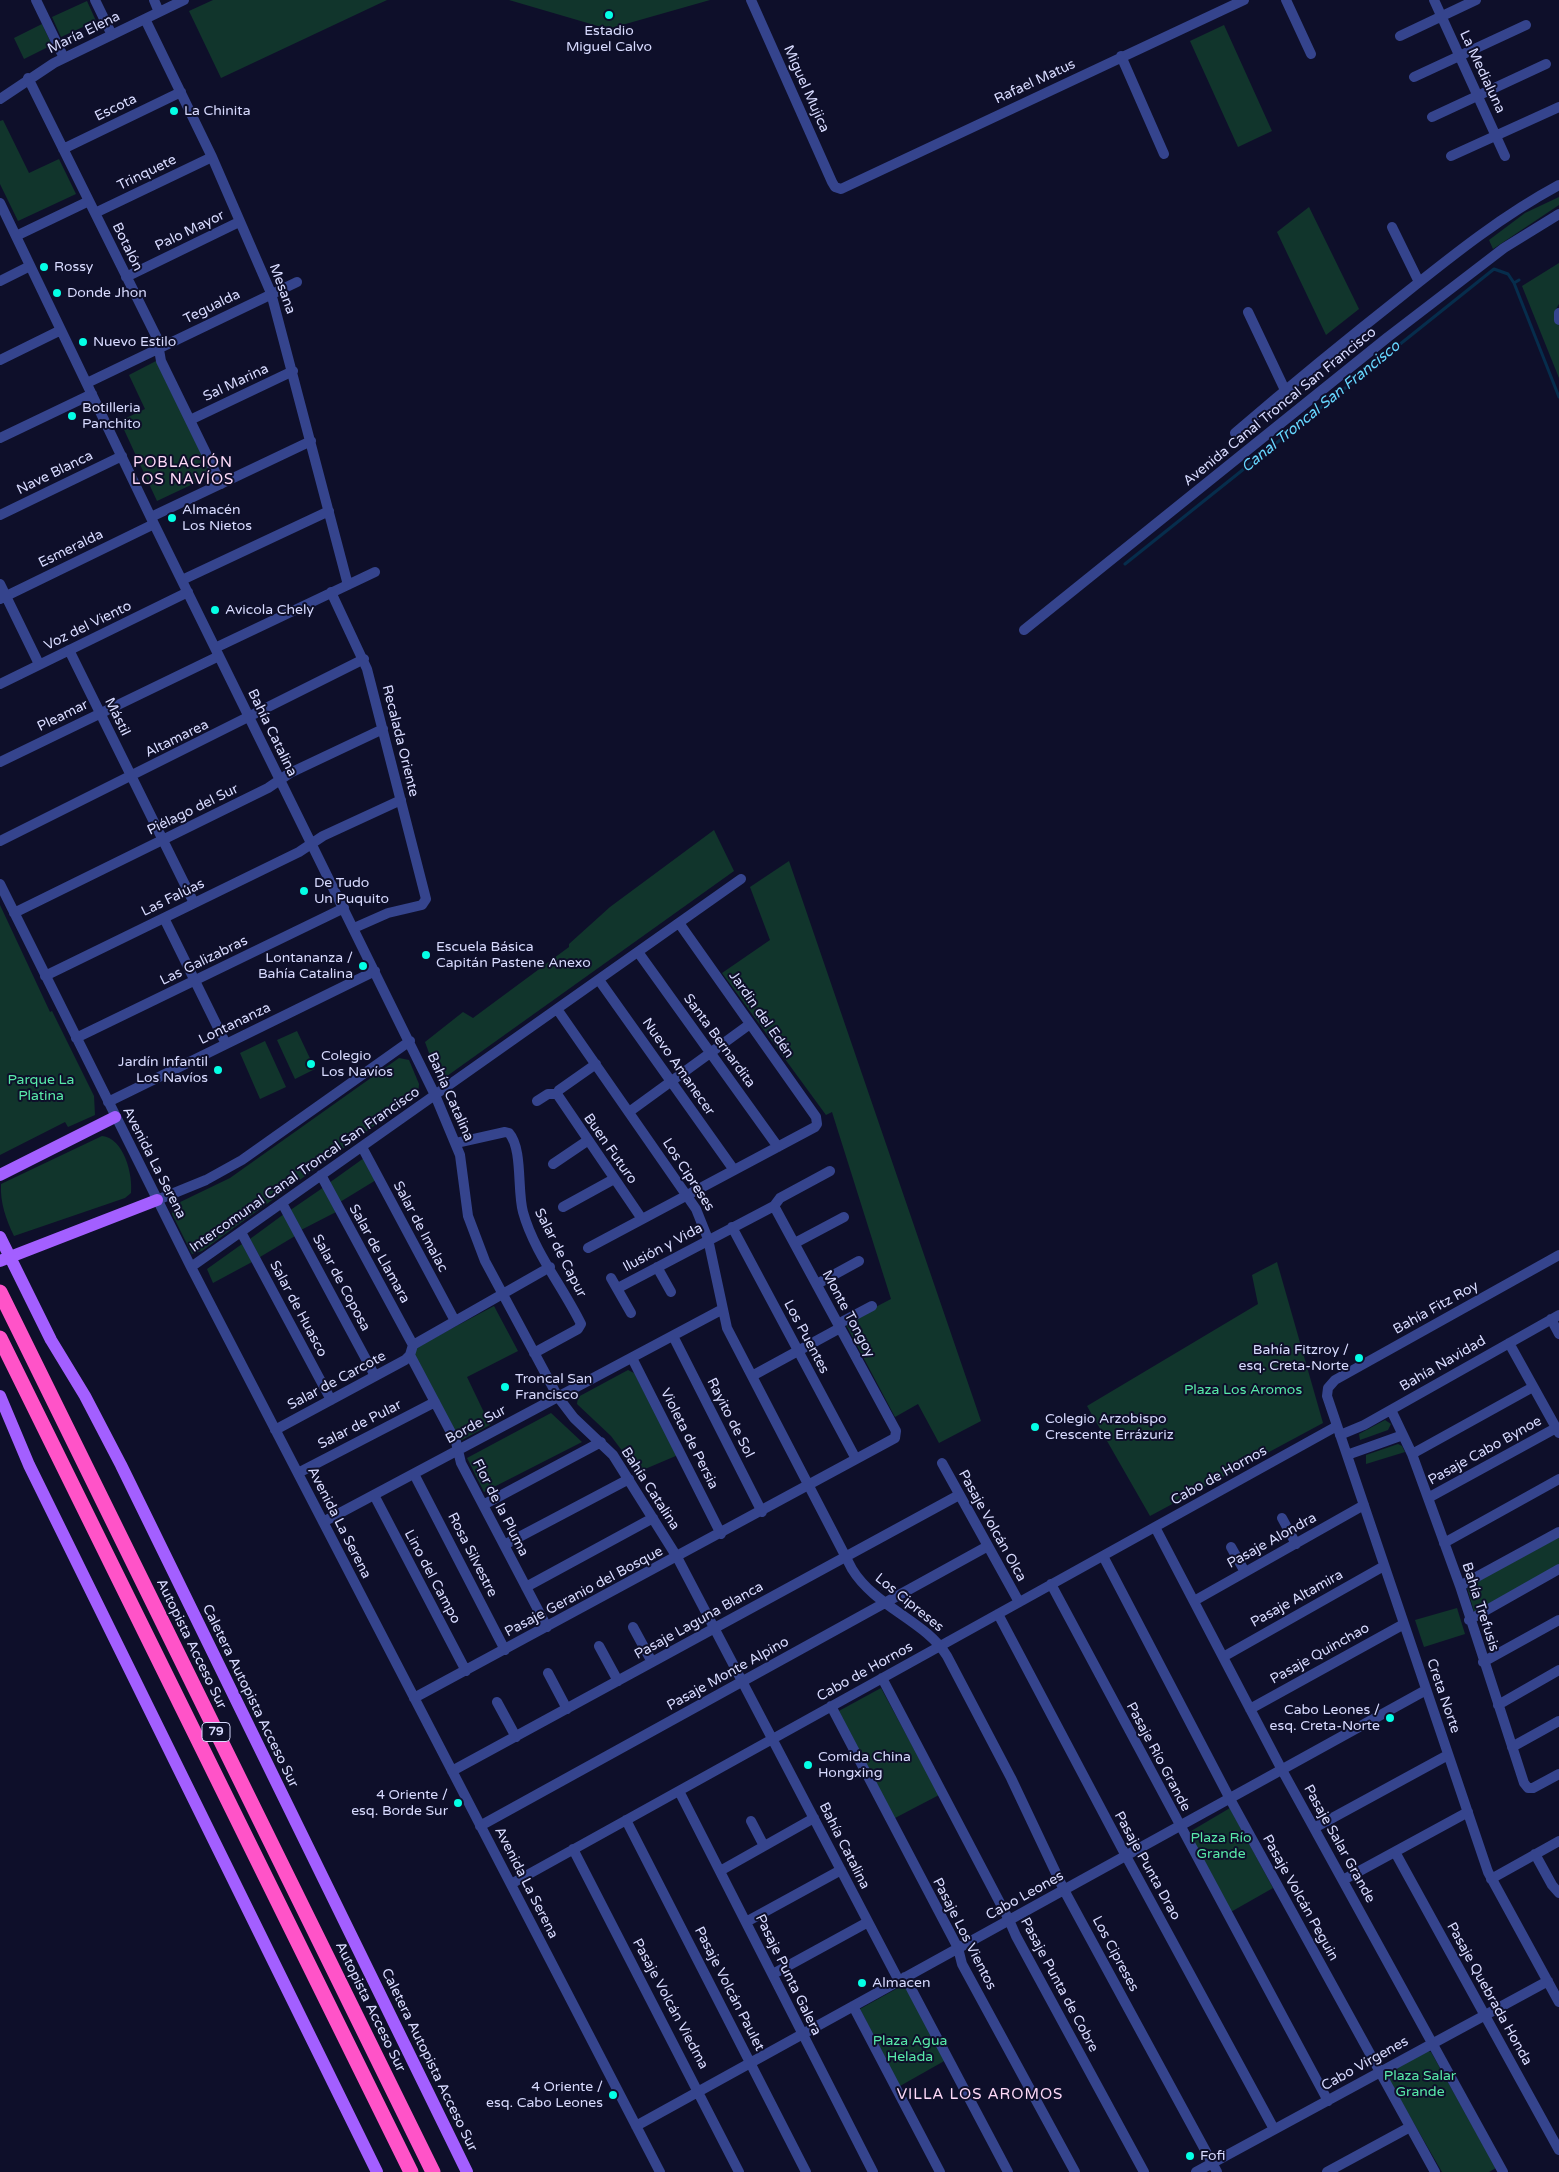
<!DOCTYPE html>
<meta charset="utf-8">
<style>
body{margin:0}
canvas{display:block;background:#0e0f2a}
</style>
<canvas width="1559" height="2172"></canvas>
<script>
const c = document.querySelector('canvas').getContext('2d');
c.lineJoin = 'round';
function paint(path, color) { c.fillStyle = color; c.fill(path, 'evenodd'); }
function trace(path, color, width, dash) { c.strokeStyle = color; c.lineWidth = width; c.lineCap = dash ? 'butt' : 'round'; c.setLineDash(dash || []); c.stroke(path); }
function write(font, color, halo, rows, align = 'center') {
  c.font = font + ' "Varela Round",sans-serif'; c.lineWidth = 4; c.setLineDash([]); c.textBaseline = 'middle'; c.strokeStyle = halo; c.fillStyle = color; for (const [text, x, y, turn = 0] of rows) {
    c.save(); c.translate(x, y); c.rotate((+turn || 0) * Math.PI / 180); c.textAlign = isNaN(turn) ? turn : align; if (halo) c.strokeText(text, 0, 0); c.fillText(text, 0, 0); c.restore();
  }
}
paint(new Path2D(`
 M213,0h174l-166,78 -32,-67z
 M509,0h201l-102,29z
 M87,1l9,20 -35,16 -9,-20z
 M42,24l10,21 -28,14 -10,-21z
 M1224,25l48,106 -34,16 -48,-106z
 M3,120l26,53 30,-14 17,35 -58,27 -18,-37v-63z
 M1559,197v8l-66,44 -4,-9 36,-27z
 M1309,207l50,102 -33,26 -49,-103z
 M1559,263v41l-4,7 4,15v52l-37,-92z
 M156,361l56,114 -55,26 -37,-80 25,-12 -16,-34z
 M714,830l20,41 -287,205 -10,-1 -12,-33 38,-30 10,6 96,-71v-3l41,-37z
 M789,861l192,560 -42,22 -21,-39 -23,13 -50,-94 46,-24 -59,-187 -6,3 -104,-142 48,-33 -20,-53z
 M0,905l50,107 2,-1 42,85 1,19 -27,12 -3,-5 -65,33z
 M297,1031l18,38 -20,10 -18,-39z
 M265,1041l21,46 -26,12 -20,-46z
 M399,1058l10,2 10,24 -1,10 -216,157 -10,3 -20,-40 2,-9 56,-27z
 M102,1136c22,2 31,39 29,57l-6,5 -111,38c-8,-17 -14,-33 -13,-52z
 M364,1158l12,22 -36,22 -11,-19z
 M324,1187l12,25 -35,18 -12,-19z
 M284,1214l11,22 -35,21 -10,-18z
 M242,1244l10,18 -39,21 -6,-14z
 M1277,1262l46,161 -173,93 -63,-110 171,-102 -6,-29z
 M494,1306l24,45 -51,26 23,48 -30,16 -46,-86 3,-8z
 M628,1370l6,3 44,82 -40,17 -27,-36 -34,-32 1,-7z
 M551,1413l31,29 -98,50 -17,-34z
 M1385,1420l6,4 -3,6 -28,10 -1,-6z
 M1398,1444l4,2 3,6 -39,12v-9z
 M1559,1537v28l-85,47 -7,-25z
 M1457,1608l8,26 -41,13 -9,-27z
 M881,1688l58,107 -44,23 -58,-106z
 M1230,1808l43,80 -44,25 -43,-79z
 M905,1984l41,76 -46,26 -40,-77z
 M1425,2050l6,2 65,116 -7,4h-47l-55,-95v-6z`), '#11352c');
trace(new Path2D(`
 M1514,283l45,114
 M1125,564l369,-295 14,5 6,9 5,-3`), '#062d4c', 3);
trace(new Path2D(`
 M36,0l28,58
 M95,0l17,35
 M154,0l5,12
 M751,0l81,182 3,5 6,2 403,-189
 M1286,0l25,54
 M1434,0l71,156
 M145,19l67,138 59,136 77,292
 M1400,36l76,-36
 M1121,56l43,98
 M1414,77l112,-52
 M28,78l129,260 4,23 60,123
 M0,99l54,-36 130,-63
 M1432,117l114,-53
 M63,149l118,-57
 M1451,156l108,-49
 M0,203l154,321 281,571 25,60 8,61 17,45 73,136 16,21 39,37 64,102 222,424
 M95,213l117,-56
 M1392,227l27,55
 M16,236l73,-35
 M126,277l113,-55
 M0,281l30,-15
 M1248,312l37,78
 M1559,313v7
 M0,360l61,-30
 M87,383l210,-101
 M190,420l103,-49
 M1235,433c55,-47 111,-93 168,-138 50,-40 100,-80 156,-110
 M0,438l92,-44
 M0,515l122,-59
 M151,517l160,-76
 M182,580l147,-69
 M0,584l39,80
 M331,592l36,77 59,230 -4,6 -34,8 -34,15
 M0,599l154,-75
 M1024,630l364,-293 116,-89 55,-34
 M215,648l160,-76
 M69,650l125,253
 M0,684l188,-92
 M0,762l219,-106
 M0,841l364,-182
 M0,884l191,383 469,905
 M14,913l254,-125 22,-15 93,-44
 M164,918l62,126
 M638,952l140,195
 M45,976l254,-124 24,-16 78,-36
 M599,980l135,190
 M557,1009l139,200 12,30 19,89 125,241c23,38 74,52 95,87l64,122 53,112 153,282
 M76,1038l268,-130
 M557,1094l85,125
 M557,1094l2,-4 37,-26
 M537,1101l11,-7h9
 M108,1102l267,-131
 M629,1112l121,-88
 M456,1143l49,-11 4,1c14,16 8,58 14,79 11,40 40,75 58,112l-3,5 -44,24
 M362,1147l93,174
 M553,1164l34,-23
 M321,1175l92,170
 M157,1200l49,-20 36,-20 168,-119
 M282,1203l93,173
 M774,1206l6,-8 50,-27
 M563,1207l51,-28
 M732,1227l124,232
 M241,1232l90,168
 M795,1243l49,-26
 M588,1248l227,-121 2,-3 -1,-7 -137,-194
 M1559,1255l-224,125 -7,8 -1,8 161,476 71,130
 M191,1267l550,-388
 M657,1267l14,25
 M611,1278l20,35
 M817,1284l42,-23
 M618,1288l156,-82
 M1551,1319l8,15
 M838,1324l34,-18
 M673,1336l89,176
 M1509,1343l50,90
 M413,1345l-3,10 46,87 5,21 86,164
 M413,1345l137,-78
 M632,1358l89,176
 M752,1376l88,-48
 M1391,1410l21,44 48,132 64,197 4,5h5l26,-14
 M275,1430l130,-70 5,-5
 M1340,1435l24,-10 195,-110
 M1412,1454l121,-67
 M1347,1455l56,-20
 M942,1463l77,139
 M298,1473l137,-71
 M414,1474l91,176
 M374,1495l92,176
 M1428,1498l128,-70
 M483,1505l118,-63
 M1282,1518l14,26
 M323,1522l398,-212
 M1155,1527l127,243 221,402
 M1444,1543l115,-64
 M504,1545l125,-66
 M1231,1547l14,25
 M1103,1556l127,243 205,373
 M1051,1584l277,517
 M1460,1586l99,-54
 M526,1587l127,-69
 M1194,1601l170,-96
 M998,1614l128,242 148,273
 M1469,1620l90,-51
 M633,1627l19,35
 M599,1646l19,35
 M1223,1657l161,-91
 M1483,1662l76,-42
 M548,1673l19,36
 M882,1678l127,242 7,16 128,236
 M414,1698l481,-260 1,-7 -122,-225
 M497,1702l19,35
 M1498,1705l61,-35
 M831,1706l127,242 4,16 113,208
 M1250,1709l154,-85
 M1512,1747l47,-26
 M452,1771l507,-276
 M679,1791l194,381
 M626,1820l180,352
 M751,1821l13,25
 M480,1826l508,-280
 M1314,1828l134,-73
 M573,1849l166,323
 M1395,1852l164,298
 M1535,1854l17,31 7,8
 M720,1871l94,-53
 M1491,1879l68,-38
 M1343,1880l125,-68
 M511,1884l826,-458
 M746,1922l95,-52
 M773,1974l95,-52
 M905,1977l103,195
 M853,2006l87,166
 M636,2126l790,-436
 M1196,2172l352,-191
 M1327,2172l83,-45`), '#35448d', 10);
trace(new Path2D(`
 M0,1175l115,-58
 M0,1237l51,103 34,56 36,69 346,707
 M0,1261l157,-61
 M0,1396l29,69 348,707`), '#a35fff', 12);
trace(new Path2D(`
 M0,1292l433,880
 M0,1338l411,834`), '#ff53c8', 15);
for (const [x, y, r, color] of [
 [609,15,5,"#04ffe6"],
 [174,111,5,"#04ffe6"],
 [44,267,5,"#04ffe6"],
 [57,293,5,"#04ffe6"],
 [83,342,5,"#04ffe6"],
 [72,416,5,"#04ffe6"],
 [172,518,5,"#04ffe6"],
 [215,610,5,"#04ffe6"],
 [304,891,5,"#04ffe6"],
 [426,955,5,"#04ffe6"],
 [363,966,5,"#04ffe6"],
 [311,1064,5,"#04ffe6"],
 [218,1070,5,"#04ffe6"],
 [1359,1358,5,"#04ffe6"],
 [505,1387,5,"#04ffe6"],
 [1035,1427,5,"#04ffe6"],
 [1390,1718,5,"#04ffe6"],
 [808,1765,5,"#04ffe6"],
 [458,1803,5,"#04ffe6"],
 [862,1983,5,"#04ffe6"],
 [613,2095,5,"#04ffe6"],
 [1190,2156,5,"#04ffe6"]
]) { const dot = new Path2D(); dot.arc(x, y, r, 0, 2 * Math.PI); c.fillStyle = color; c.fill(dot); trace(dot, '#0e0f2a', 2); }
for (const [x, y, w] of [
 [216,1732,28]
]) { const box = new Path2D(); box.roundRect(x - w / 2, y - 9.5, w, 19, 4); c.fillStyle = '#0e0f2a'; c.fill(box); trace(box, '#d8dbff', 1); }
write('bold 12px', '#d8dbff', null, [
 ["79",216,1732]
]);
write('14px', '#d8dbff', '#0e0f2a', [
 ["Estadio",609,31,"center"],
 ["Miguel Calvo",609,47,"center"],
 ["La Chinita",184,111],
 ["Rossy",54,267],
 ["Donde Jhon",67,293],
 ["Nuevo Estilo",93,342],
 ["Botilleria",82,408],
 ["Panchito",82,424],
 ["Almacén",182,510],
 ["Los Nietos",182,526],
 ["Avicola Chely",225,610],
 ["De Tudo",314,883],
 ["Un Puquito",314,899],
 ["Escuela Básica",436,947],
 ["Capitán Pastene Anexo",436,963],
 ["Lontananza /",353,958,"right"],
 ["Bahía Catalina",353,974,"right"],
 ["Colegio",321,1056],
 ["Los Navíos",321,1072],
 ["Jardín Infantil",208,1062,"right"],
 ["Los Navíos",208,1078,"right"],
 ["Bahía Fitzroy /",1349,1350,"right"],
 ["esq. Creta-Norte",1349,1366,"right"],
 ["Troncal San",515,1379],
 ["Francisco",515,1395],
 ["Colegio Arzobispo",1045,1419],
 ["Crescente Errázuriz",1045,1435],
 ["Cabo Leones /",1380,1710,"right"],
 ["esq. Creta-Norte",1380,1726,"right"],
 ["Comida China",818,1757],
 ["Hongxing",818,1773],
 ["4 Oriente /",448,1795,"right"],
 ["esq. Borde Sur",448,1811,"right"],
 ["Almacen",872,1983],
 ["4 Oriente /",603,2087,"right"],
 ["esq. Cabo Leones",603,2103,"right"],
 ["Fofi",1200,2156]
], 'left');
write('14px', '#d8dbff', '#0e0f2a', [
 ["María Elena",84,33,-26],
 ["La Medialuna",1482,72,65],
 ["Rafael Matus",1035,82,-25],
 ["Miguel Mujica",806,89,66],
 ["Escota",116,108,-26],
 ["Trinquete",147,173,-26],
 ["Palo Mayor",190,231,-26],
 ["Botalón",127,247,64],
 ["Mesana",282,289,70],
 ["Tegualda",212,307,-26],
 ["Sal Marina",236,383,-25],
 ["Avenida Canal Troncal San Francisco",1280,407,-39],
 ["Nave Blanca",55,473,-26],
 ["Esmeralda",71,549,-26],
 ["Voz del Viento",88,626,-26],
 ["Pleamar",63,716,-26],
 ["Mástil",117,717,64],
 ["Bahía Catalina",272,733,64],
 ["Altamarea",177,739,-26],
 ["Recalada Oriente",400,741,76],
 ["Piélago del Sur",193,810,-26],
 ["Las Falúas",173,898,-26],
 ["Las Galizabras",204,961,-26],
 ["Jardin del Edén",761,1015,55],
 ["Lontananza",235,1024,-26],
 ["Santa Bernardita",719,1041,54],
 ["Nuevo Amanecer",678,1067,55],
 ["Bahía Catalina",450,1097,66],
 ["Buen Futuro",610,1149,55],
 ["Avenida La Serena",154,1163,63],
 ["Intercomunal Canal Troncal San Francisco",305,1170,-35],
 ["Los Cipreses",688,1175,57],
 ["Salar de Imalac",420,1227,62],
 ["Ilusión y Vida",663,1248,-28],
 ["Salar de Capur",560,1253,63],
 ["Salar de Llamara",379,1254,61],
 ["Salar de Coposa",341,1283,62],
 ["Bahía Fitz Roy",1436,1308,-29],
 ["Salar de Huasco",298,1309,62],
 ["Monte Tongoy",848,1314,62],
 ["Los Puentes",806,1337,62],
 ["Bahía Navidad",1443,1364,-30],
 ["Salar de Carcote",337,1381,-28],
 ["Rayito de Sol",730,1418,63],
 ["Salar de Pular",360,1425,-27],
 ["Borde Sur",476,1425,-28],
 ["Violeta de Persia",689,1439,63],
 ["Pasaje Cabo Bynoe",1485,1451,-29],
 ["Cabo de Hornos",1219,1476,-29],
 ["Bahía Catalina",650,1489,57],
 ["Flor de la Pluma",500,1508,63],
 ["Avenida La Serena",339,1523,63],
 ["Pasaje Volcán Olca",992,1526,61],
 ["Pasaje Alondra",1272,1541,-29],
 ["Rosa Silvestre",472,1555,63],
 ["Lino del Campo",432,1577,62],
 ["Pasaje Geranio del Bosque",584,1592,-28],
 ["Pasaje Altamira",1297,1599,-29],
 ["Los Cipreses",909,1603,39],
 ["Bahía Trefusis",1480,1607,72],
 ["Pasaje Laguna Blanca",699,1621,-29],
 ["Autopista Acceso Sur",191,1644,64],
 ["Pasaje Quinchao",1320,1654,-29],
 ["Cabo de Hornos",865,1672,-29],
 ["Pasaje Monte Alpino",728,1674,-29],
 ["Caletera Autopista Acceso Sur",250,1696,64],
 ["Creta Norte",1443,1696,71],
 ["Pasaje Río Grande",1158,1757,62],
 ["Pasaje Salar Grande",1339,1844,61],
 ["Bahía Catalina",844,1846,63],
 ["Pasaje Punta Drao",1147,1866,61],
 ["Avenida La Serena",526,1883,63],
 ["Cabo Leones",1025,1896,-29],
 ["Pasaje Volcán Peguin",1300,1898,61],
 ["Pasaje Los Vientos",964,1934,63],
 ["Los Cipreses",1115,1954,62],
 ["Pasaje Punta Galera",788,1975,64],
 ["Pasaje Punta de Cobre",1059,1985,62],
 ["Pasaje Volcán Paulet",729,1989,63],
 ["Pasaje Quebrada Honda",1489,1994,61],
 ["Pasaje Volcán Viedma",670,2004,62],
 ["Autopista Acceso Sur",370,2007,64],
 ["Caletera Autopista Acceso Sur",429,2060,64],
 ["Cabo Vírgenes",1365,2064,-29]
]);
write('14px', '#58eaa9', '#0e0f2a', [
 ["Parque La",41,1080],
 ["Platina",41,1096],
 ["Plaza Los Aromos",1243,1390],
 ["Plaza Río",1221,1838],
 ["Grande",1221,1854],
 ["Plaza Agua",910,2041],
 ["Helada",910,2057],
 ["Plaza Salar",1420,2076],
 ["Grande",1420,2092]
]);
write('italic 15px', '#66d7ff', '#0e0f2a', [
 ["Canal Troncal San Francisco",1321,407,-39]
]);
c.letterSpacing = '1px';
write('15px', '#ffdaf9', '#0e0f2a', [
 ["POBLACIÓN",183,463],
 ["LOS NAVÍOS",183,480],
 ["VILLA LOS AROMOS",980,2095]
]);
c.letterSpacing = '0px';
</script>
